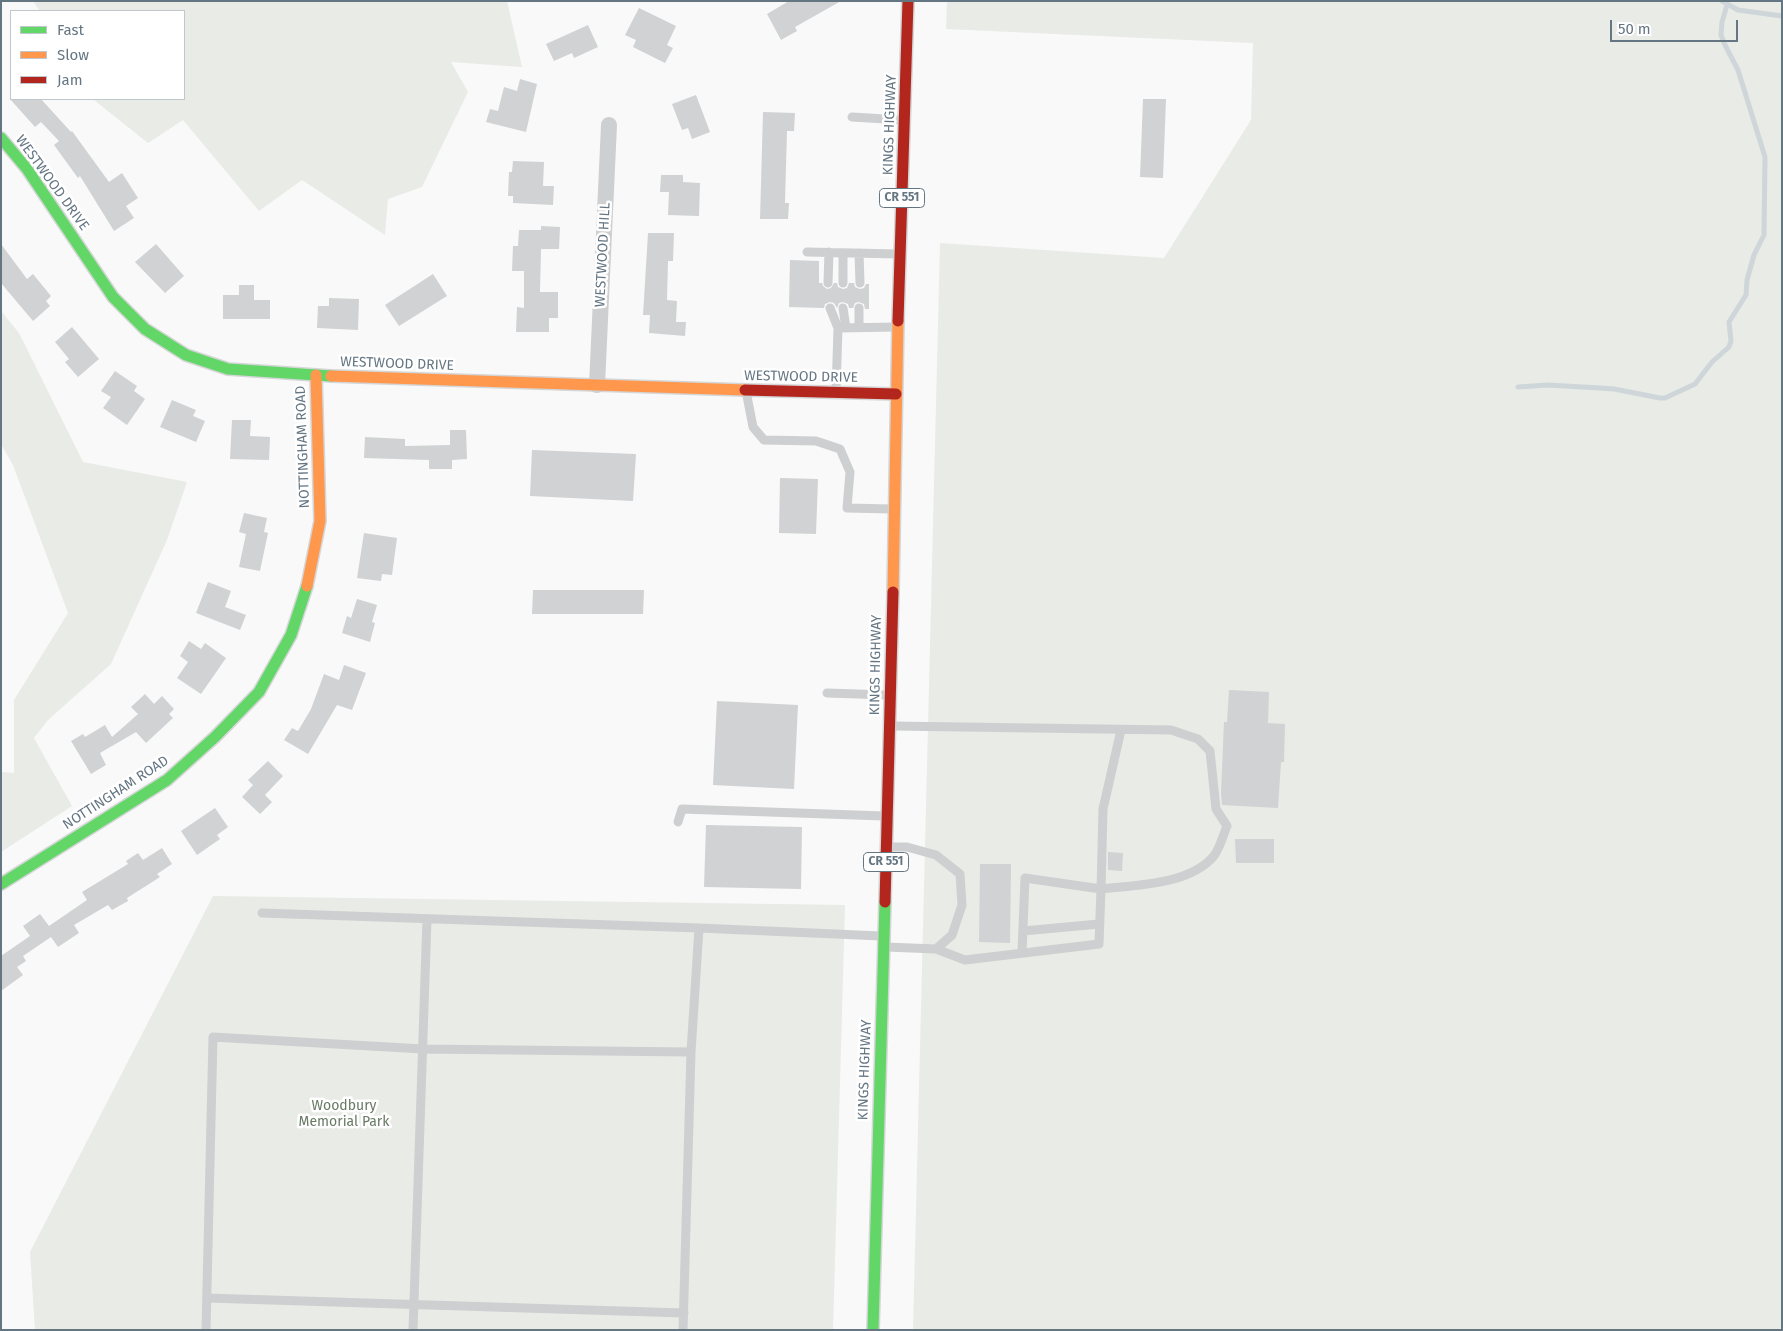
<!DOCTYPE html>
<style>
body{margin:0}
#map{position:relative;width:1783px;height:1331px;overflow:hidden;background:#f9f9f9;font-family:"Fira Sans",sans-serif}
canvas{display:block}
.frame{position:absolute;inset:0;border:2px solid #657683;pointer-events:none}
.legend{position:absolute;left:10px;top:10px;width:175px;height:90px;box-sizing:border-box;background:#fff;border:1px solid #c1c8cd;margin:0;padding:6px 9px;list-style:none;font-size:15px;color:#657683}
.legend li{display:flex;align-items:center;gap:10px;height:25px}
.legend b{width:25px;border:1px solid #c1c8cd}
.scale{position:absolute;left:1610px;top:20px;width:128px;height:22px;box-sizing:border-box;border:2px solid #657683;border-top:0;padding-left:6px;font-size:15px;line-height:18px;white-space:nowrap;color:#657683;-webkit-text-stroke:4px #fff;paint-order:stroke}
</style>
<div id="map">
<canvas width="1783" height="1331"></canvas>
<div class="frame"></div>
<ul class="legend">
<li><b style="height:6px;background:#63d668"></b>Fast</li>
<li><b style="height:6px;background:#ff974d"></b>Slow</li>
<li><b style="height:6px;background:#b3261e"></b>Jam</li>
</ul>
<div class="scale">50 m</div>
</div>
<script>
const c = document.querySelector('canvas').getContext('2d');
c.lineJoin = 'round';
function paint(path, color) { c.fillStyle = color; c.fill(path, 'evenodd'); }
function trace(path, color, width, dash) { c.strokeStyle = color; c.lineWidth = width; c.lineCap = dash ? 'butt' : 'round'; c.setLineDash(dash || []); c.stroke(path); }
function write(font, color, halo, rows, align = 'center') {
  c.font = font + ' "Fira Sans",sans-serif'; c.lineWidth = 5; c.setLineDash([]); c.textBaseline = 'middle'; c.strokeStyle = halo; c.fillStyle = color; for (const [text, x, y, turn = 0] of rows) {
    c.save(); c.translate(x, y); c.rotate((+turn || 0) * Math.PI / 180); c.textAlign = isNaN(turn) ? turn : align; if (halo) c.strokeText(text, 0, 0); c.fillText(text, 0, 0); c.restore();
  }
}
paint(new Path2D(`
 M33,1h474l15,66 -71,-5 17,30 -46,95 -34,12 -3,36 -83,-55 -43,31 -76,-91 -35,23 -54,-43 90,-1v-88h-144z
 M947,1h835v1329h-869l27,-1087 224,15 87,-138 2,-77 -307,-14z
 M1,311l18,22 64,129 104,20 -20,58 -56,124 -63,56 -14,18 38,68 -71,46v-80l13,1v-73l54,-87 -55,-148 -12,-21z
 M213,896l632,9 -12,425h-798l-5,-78z`), '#e8ebe6');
trace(new Path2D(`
 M1722,1l16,9 44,6
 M1518,387l30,-2 52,3 14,1 46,9h5l30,-14 17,-22 17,-15 2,-6 -2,-19 17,-27 1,-15 7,-25 10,-20 1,-78 -27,-87 -13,-25 -4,-10 1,-13 5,-17`), '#ced6d9', 5);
paint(new Path2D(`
 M789,1h52l-46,26 2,4 -16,9 -14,-26z
 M639,8l37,18 -9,19 6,3 -8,15 -32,-16 3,-7 -11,-5z
 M588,25l10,22 -24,11 -2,-5 -18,8 -8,-17z
 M520,79l17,5 -11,48 -40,-10 4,-13 8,2 6,-24 13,4z
 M696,95l14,37 -18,7 -4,-11 -6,2 -10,-26z
 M10,99h31l30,33 1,-1 37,51 13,-9 16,25 -12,8 8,12 -20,13 -34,-55 -2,2 -24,-33 5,-4 -18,-19 -6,5z
 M1143,99h23l-3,79 -23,-1z
 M763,112l32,1 -1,18h-7l-2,72h4l-1,16h-28z
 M513,161l31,1 -1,24h11l-1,19 -40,-2v-7h-5l1,-24h3z
 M661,175h22v7l17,1 -1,33 -31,-1 1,-23h-9z
 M541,226l19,1 -1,22h-18l-1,43h18v26h-9v14h-33l1,-25 7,1v-37h-12l1,-25h5l1,-16h22z
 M648,233h26l-1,28h-5l-1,39 10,1 -1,21h10l-1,14 -36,-3 1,-18h-7z
 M1,244l26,35 6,-5 18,22 -5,5 4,5 -17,15 -32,-38z
 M156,244l28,32 -19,17 -30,-31z
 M790,260l29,1v22h3l1,3 4,3 4,-1 3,-5h3l1,4 5,2 4,-1 2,-5h5l1,4 5,2 4,-1 2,-4h3v25h-4l-1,-5 -5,-2 -4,1 -2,5h-4l-1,-4 -5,-2 -4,1 -2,5 -3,-5 -4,-1 -5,2 -1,4 -35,-1z
 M433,274l14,22 -48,30 -14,-21z
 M239,285h15v15h16v19h-47v-24h16z
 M329,298l30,1 -1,31 -41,-2 1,-22h11z
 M72,327l27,32 -21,18 -13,-15 4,-3 -14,-17z
 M115,371l22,15 -3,5 11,8 -18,26 -24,-17 8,-11 -10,-6z
 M172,400l24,10 -3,6 12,5 -9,21 -36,-15z
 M232,420h19l-1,16 20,1 -1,23 -39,-1z
 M450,430h16l1,29 -15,1v9h-23v-9l-65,-2 1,-21 40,2v7l45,-1z
 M532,450l104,4 -3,47 -103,-5z
 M780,478l38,1 -2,55 -37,-1z
 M244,513l23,5 -3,14 4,1 -8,38 -21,-4 7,-33 -7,-2z
 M364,533l33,5 -5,37 -10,-1 -1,7 -24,-3z
 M208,582l23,9 -6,16 21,8 -6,15 -44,-17z
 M533,590h111l-1,24h-111z
 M357,599l20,6 -5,17 3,1 -5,19 -28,-9 5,-17 4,2z
 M189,641l12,8 4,-6 21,15 -25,36 -24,-16 11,-16 -8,-6z
 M344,665l22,8 -14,37 -15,-5 -29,49 -24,-14 8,-12 6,3 13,-22 13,-35 15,6z
 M1229,690l40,2 -1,31 17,1 -1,38h-3l-3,46 -56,-3 -1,-12 3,-71h3z
 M145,694l9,10 8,-8 12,13 -5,5 4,4 -27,25 -10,-11 -36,21 6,12 -15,9 -20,-33 12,-7 2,3 20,-12 7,12 26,-23 -7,-7z
 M717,701l81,4 -4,84 -81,-4z
 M268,761l15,15 -18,19 7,7 -12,12 -18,-17 11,-12 -5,-5z
 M215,808l13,19 -11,8 3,4 -23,16 -16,-24z
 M706,825l96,2 -1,62 -97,-2z
 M1235,839h39v24h-38z
 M162,848l10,16 -15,10 3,3 -33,21 1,3 -16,9 -4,-5 -34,20 5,8 -21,14 -7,-10 -28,19 3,5 -9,6 6,8 -22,16v-35l29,-20 -7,-10 17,-12 9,12 38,-26 -5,-8 46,-28 -2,-3 12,-8 5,7z
 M1108,852l15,1 -1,18 -14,-1z
 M980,864h31l-1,79 -31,-1z`), '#d0d2d3');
const fast = new Path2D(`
 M1,138l26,31 86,128 32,32 41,26 42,14 103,7
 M1,884l166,-104 48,-43 44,-45 32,-57 16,-49
 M873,1330l12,-428`);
const slow = new Path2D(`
 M331,376l414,14
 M307,586l13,-65 -4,-146
 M893,592l5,-271`);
const jam = new Path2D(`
 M898,321l10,-320
 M745,390l151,4
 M885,902l8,-310`);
trace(fast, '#d5d6d7', 14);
trace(slow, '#d5d6d7', 14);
trace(jam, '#d5d6d7', 14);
trace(new Path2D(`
 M852,117l50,3
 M807,252l91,2
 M859,253l1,30
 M828,283l1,-31
 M843,283v-30
 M830,308l8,20
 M843,308l3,20
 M859,308v19
 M746,391l7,36 11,13 52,1 24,8 10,23 -3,36 45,1
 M836,392l2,-64 58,-1
 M827,693l61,2
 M893,726l278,4 27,9 12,12 6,58 11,17c-4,9 -7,23 -14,31 -25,28 -77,28 -112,32l-2,55 -134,16 -29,-11
 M678,822l4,-13 202,7
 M262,913l437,15 182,8
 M1023,931l76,-7
 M886,947l50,2 16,-14 10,-30 -2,-31 -24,-19 -29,-8h-18
 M1022,953l3,-75 76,11 2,-80 18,-79
 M207,1298l477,15
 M206,1330l7,-293 210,12 268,3
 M413,1330l14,-411
 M683,1330l8,-278 8,-124`), '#cecfd0', 9);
trace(new Path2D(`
 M597,385l12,-260`), '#cecfd0', 16);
trace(fast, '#63d668', 11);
trace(slow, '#ff974d', 11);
trace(jam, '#b3261e', 11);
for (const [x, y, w] of [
 [902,198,45],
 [886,862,45]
]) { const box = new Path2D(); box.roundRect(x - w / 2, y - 9.5, w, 19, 4); c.fillStyle = '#fff'; c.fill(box); trace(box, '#657683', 1); }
write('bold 12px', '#657683', null, [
 ["CR 551",902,198],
 ["CR 551",886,862]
]);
write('14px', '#657683', '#fff', [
 ["KINGS HIGHWAY",890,125,-88],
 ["WESTWOOD DRIVE",52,183,54],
 ["WESTWOOD HILL",603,255,-87],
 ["WESTWOOD DRIVE",397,364,2],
 ["WESTWOOD DRIVE",801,377,1],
 ["NOTTINGHAM ROAD",303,447,-92],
 ["KINGS HIGHWAY",876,665,-89],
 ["NOTTINGHAM ROAD",116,793,-33],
 ["KINGS HIGHWAY",865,1070,-88]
]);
write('14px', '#687a64', '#fff', [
 ["Woodbury",344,1106],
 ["Memorial Park",344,1122]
]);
</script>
